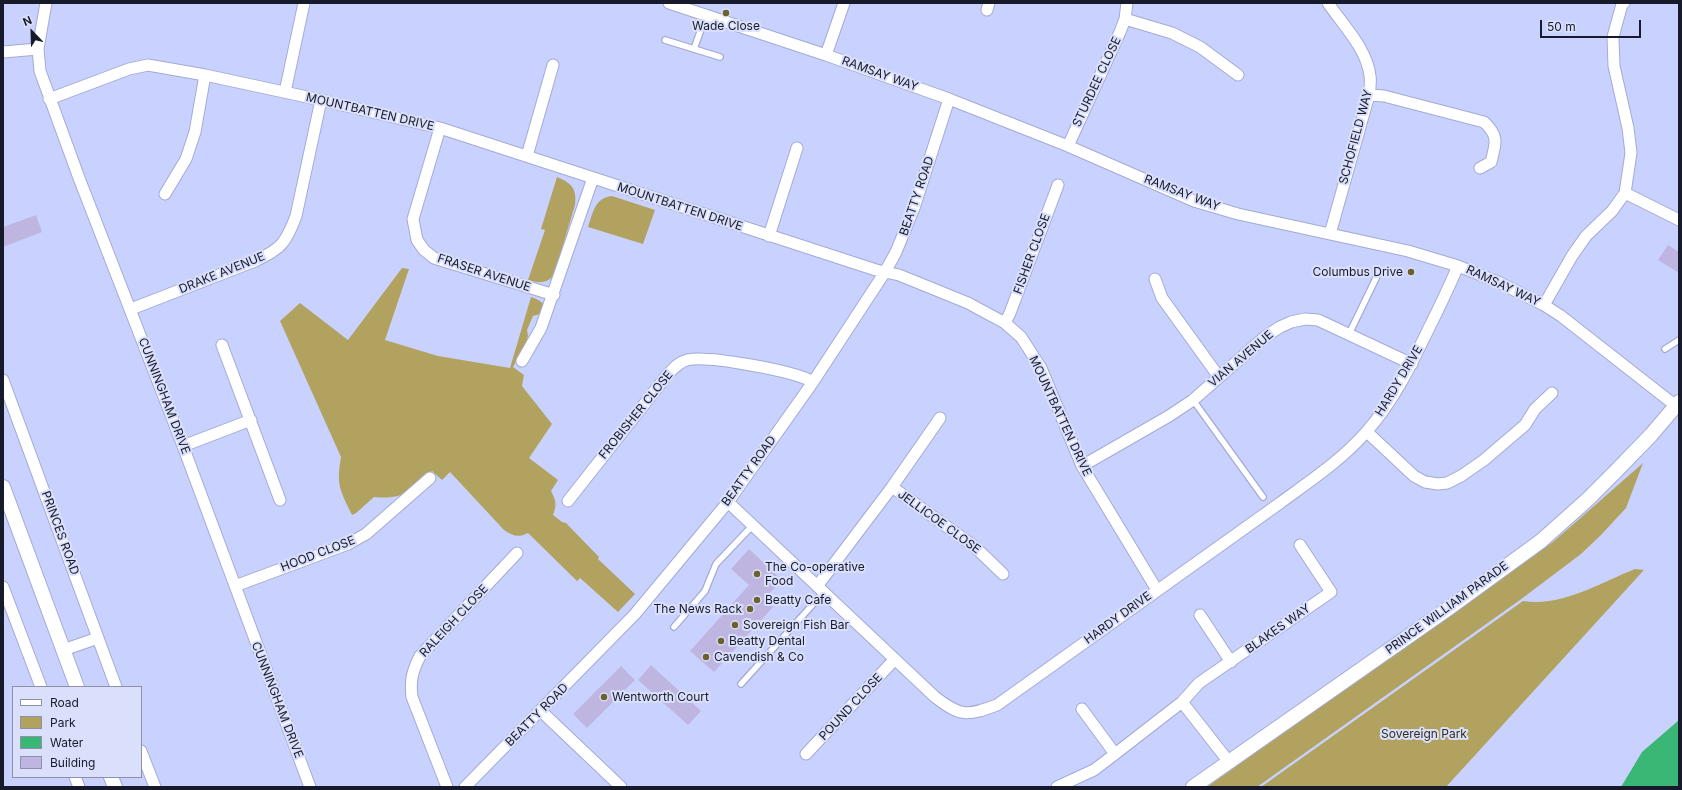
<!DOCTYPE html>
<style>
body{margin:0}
#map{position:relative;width:1682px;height:790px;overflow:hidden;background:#c9d2ff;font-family:Inter,sans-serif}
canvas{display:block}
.frame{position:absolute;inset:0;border:4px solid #171a2a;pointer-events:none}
.legend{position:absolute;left:12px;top:686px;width:130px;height:92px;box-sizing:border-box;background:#dae0fb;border:1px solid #8c91a7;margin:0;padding:5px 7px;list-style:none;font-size:12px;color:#171a2a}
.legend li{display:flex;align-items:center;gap:8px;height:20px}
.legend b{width:20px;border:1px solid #8c91a7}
.north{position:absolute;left:12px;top:12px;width:40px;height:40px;-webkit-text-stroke:3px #dae0fb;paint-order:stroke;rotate:337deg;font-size:11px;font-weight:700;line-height:16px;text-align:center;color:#171a2a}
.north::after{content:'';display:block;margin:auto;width:14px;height:18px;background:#171a2a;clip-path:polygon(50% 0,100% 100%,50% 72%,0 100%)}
.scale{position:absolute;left:1540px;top:20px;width:101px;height:18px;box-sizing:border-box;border:2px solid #171a2a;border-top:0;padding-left:5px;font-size:12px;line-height:14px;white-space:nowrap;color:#171a2a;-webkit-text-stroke:3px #dae0fb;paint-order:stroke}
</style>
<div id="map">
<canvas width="1682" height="790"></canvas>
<div class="frame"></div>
<ul class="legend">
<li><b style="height:5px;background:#fff"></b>Road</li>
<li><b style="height:11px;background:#b2a260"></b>Park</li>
<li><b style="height:11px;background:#3ab675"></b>Water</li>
<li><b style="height:11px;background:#bfb5e1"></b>Building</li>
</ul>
<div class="north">N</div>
<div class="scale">50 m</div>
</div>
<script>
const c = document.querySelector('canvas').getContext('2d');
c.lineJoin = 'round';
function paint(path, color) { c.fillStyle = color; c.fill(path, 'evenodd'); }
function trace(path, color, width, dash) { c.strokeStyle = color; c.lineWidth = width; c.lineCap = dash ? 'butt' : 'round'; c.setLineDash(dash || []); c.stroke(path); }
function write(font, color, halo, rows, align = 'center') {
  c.font = font + ' Inter,sans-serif'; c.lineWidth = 4; c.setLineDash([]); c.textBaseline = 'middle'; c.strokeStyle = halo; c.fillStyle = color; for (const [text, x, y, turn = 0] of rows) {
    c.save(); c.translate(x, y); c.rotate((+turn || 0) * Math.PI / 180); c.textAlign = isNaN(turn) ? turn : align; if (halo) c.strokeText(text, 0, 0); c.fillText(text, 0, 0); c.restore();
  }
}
paint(new Path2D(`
 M557,177c15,6 20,12 18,28l-21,70c-7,9 -16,8 -26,5l17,-50 -4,-1z
 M612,196l43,14 -12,34 -55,-17c5,-15 7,-29 24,-31z
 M402,268l7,1 -24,71 53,16 72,12 21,-71c16,5 20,15 2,19l-6,14 1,6 -2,7 -13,24 11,8 -2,11 30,38 -23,34 29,22 -7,11c5,9 6,14 2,24l9,7 4,1 33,34 -1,2 37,35 -17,18 -38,-34 -3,3 -49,-48c-10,5 -15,3 -24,-3l-54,-58 -8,8 -10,-9c-21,19 -27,29 -58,26l-18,16 -4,2c-12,-25 -16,-30 -11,-58l-61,-136 20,-18 48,37z
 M1643,463l-17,45 -25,27 -20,19 -61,46 -263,187h-50l346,-245z
 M1635,569l9,1 -198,217h-185l262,-186c40,6 76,-18 112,-32z`), '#b2a260');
paint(new Path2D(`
 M1679,720v67h-58l21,-35z`), '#3ab675');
paint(new Path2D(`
 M36,215l6,17 -39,15v-20z
 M1668,245l11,7v21l-21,-13z
 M749,549l33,31 -18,19 9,8 -59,65 -24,-21 59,-66 -18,-16z
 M651,665l50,46 -13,14 -50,-45z
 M621,666l14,14 -48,48 -14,-14z`), '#bfb5e1');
const service = new Path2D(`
 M665,40l55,17
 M694,49l12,-34
 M1349,334l30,-62
 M1665,349l14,-9
 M1193,400l70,97
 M674,627l31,-36 11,-27 37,-39
 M741,684l83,-92`);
const minor = new Path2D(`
 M46,3l-8,46 2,22 39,107 104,268 127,341
 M669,3l157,52 123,44 119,47 126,55 44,13 170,37 50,15 40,16 46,23 17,11 115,90
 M1328,3c15,22 39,46 42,73 1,6 0,13 -1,19l-39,139
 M987,10l2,-7
 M1125,19l47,14 28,14 38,28
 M3,52l35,-3
 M826,55l18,-52
 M285,92l19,-89
 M1369,95l15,1 100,26c15,14 12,21 7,40l-11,6
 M49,99l80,-30 19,-4 57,10 116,25 119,28 436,142 23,5 69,28 37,20 16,14 20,31 41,98 75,124
 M440,128l-27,91 4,21 7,10 10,8 120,37
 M1068,146l52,-114 5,-13 2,-16
 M527,156l26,-91
 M1625,193l54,27
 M165,194l21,-35 9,-27 10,-57
 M769,236l28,-88
 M1155,279l7,19 57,79
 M1544,305l28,-49 14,-20 26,-25 13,-18 6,-40 -3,-25 -14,-62 -1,-29 9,-33 2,-1
 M131,309l124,-48c26,-12 31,-18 41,-45l25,-116
 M1005,323l5,-10 48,-128
 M222,345l58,155
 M522,361l19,-33 52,-150
 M3,380l113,307
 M1367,432l47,44 11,6 13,2 9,-1 14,-7 23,-16 41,-35 10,-16 17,-16
 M183,446l68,-26
 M1082,466l87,-50 24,-16 73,-64 14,-9 11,-5 14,-3 13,1 94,44
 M892,487l83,60 28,27
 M568,501l100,-127c6,-6 11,-12 19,-14 20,-5 108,11 126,22
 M728,502l207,195c26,20 32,19 62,8l283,-202c30,-22 62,-43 87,-72 26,-29 44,-66 61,-101 11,-22 21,-43 30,-64
 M818,585l74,-98 48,-69
 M235,586l113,-42 18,-10 64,-56
 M3,587l38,100
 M1200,615l31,47
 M63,650l35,-12
 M1182,702l47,60
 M1082,709l33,45
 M541,711l80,76
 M141,751l14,36
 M806,754l89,-95
 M75,777l4,10
 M447,787l-35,-90c-2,-17 0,-25 8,-41l97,-103
 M465,787l170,-173 93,-112 85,-120 72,-110 11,-20 18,-44 35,-109
 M1057,787l37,-17 21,-16 67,-52 17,-19 132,-91 -31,-47`);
const tertiary = new Path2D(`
 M3,487l74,200
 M111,777l4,10
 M1193,787l256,-179 92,-67 46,-41 31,-31 33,-34 28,-33`);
trace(service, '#a2aad5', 8);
trace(minor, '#a2aad5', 13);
trace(tertiary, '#a2aad5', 16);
trace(service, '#fff', 5.5);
trace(minor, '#fff', 11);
trace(tertiary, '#fff', 14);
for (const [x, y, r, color] of [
 [726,13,4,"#6c602d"],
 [1411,272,4,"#6c602d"],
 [757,574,4,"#6c602d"],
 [757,600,4,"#6c602d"],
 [750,609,4,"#6c602d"],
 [735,625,4,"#6c602d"],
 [721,641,4,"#6c602d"],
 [706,657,4,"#6c602d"],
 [604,697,4,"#6c602d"]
]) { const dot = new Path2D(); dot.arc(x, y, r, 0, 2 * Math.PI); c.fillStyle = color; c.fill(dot); trace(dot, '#dae0fb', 1.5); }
write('12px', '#171a2a', '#dae0fb', [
 ["Wade Close",726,26,"center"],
 ["Columbus Drive",1403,272,"right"],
 ["The Co-operative",765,567],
 ["Food",765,581],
 ["Beatty Cafe",765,600],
 ["The News Rack",742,609,"right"],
 ["Sovereign Fish Bar",743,625],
 ["Beatty Dental",729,641],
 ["Cavendish & Co",714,657],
 ["Wentworth Court",612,697]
], 'left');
write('12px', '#171a2a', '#dae0fb', [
 ["RAMSAY WAY",880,74,20],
 ["STURDEE CLOSE",1097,82,-65],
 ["MOUNTBATTEN DRIVE",370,112,13],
 ["SCHOFIELD WAY",1356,137,-75],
 ["RAMSAY WAY",1182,193,21],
 ["BEATTY ROAD",917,196,-71],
 ["MOUNTBATTEN DRIVE",680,207,18],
 ["FISHER CLOSE",1032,254,-70],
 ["DRAKE AVENUE",222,273,-22],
 ["FRASER AVENUE",484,273,18],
 ["RAMSAY WAY",1503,286,25],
 ["VIAN AVENUE",1241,359,-40],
 ["HARDY DRIVE",1399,381,-59],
 ["CUNNINGHAM DRIVE",164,396,69],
 ["FROBISHER CLOSE",636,415,-51],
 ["MOUNTBATTEN DRIVE",1060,416,65],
 ["BEATTY ROAD",749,471,-54],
 ["JELLICOE CLOSE",939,522,36],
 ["PRINCES ROAD",60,533,70],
 ["HOOD CLOSE",318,554,-21],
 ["PRINCE WILLIAM PARADE",1447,608,-36],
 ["HARDY DRIVE",1118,618,-36],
 ["RALEIGH CLOSE",454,621,-47],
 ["BLAKES WAY",1278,629,-35],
 ["CUNNINGHAM DRIVE",277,700,69],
 ["POUND CLOSE",851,707,-47],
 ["BEATTY ROAD",537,715,-45]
]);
write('12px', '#332e19', '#dae0fb', [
 ["Sovereign Park",1424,734]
]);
</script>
